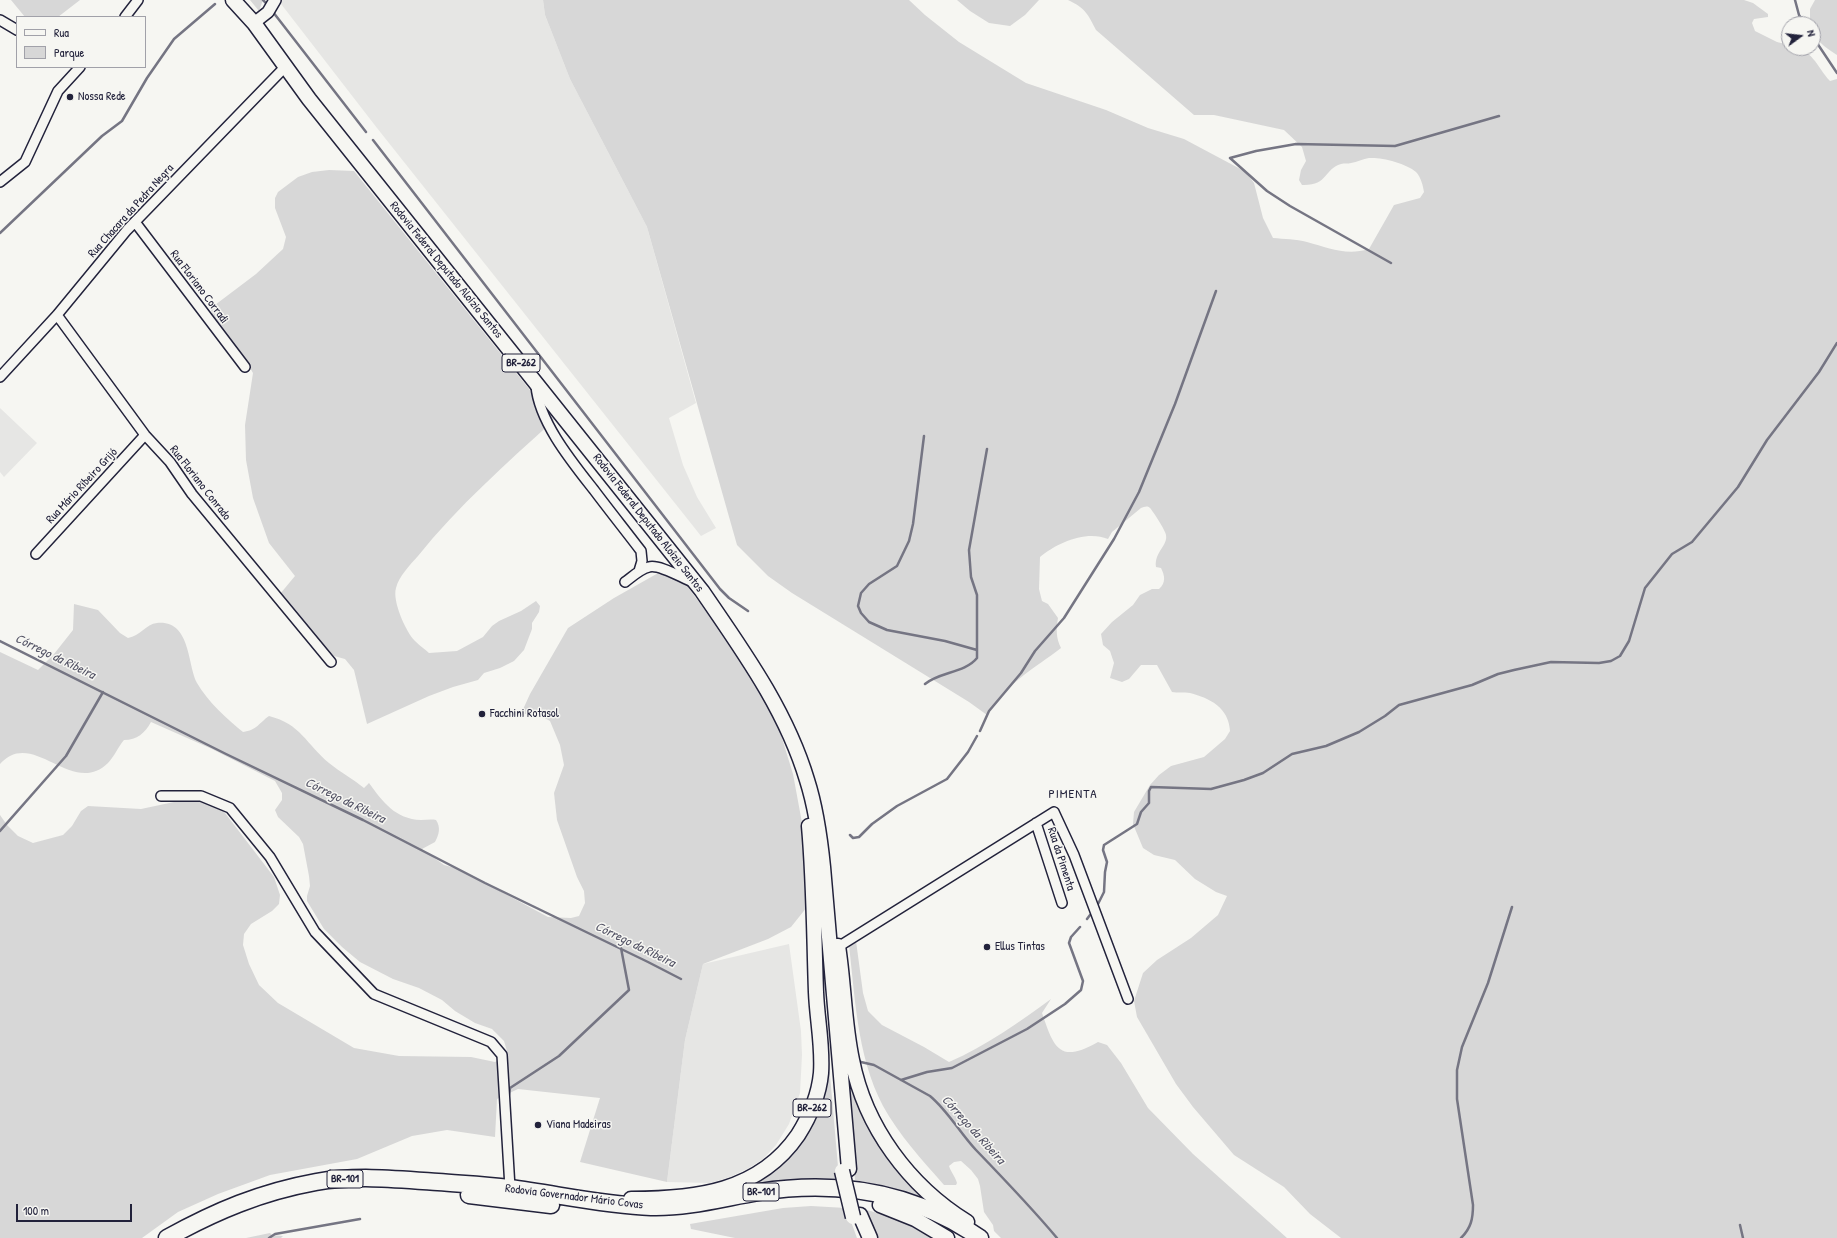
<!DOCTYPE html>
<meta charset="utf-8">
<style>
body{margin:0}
#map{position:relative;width:1837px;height:1238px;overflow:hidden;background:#f6f6f2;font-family:"Patrick Hand",sans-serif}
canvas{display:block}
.legend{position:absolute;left:16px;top:16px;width:130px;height:52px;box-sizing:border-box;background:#f6f6f2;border:1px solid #a1a1a9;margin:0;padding:5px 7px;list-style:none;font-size:12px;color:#22223b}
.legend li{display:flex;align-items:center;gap:8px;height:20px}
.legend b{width:20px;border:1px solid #a1a1a9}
.north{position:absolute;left:1781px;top:16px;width:40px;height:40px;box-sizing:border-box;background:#f6f6f2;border:1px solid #a1a1a9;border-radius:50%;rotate:75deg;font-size:11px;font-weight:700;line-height:16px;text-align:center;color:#22223b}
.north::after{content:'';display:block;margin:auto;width:14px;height:18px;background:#22223b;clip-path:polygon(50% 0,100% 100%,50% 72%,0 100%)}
.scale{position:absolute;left:16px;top:1204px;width:116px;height:18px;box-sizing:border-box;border:2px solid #22223b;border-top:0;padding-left:5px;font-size:12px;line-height:14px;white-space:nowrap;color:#22223b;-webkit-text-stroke:3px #f6f6f2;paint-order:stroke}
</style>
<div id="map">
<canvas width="1837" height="1238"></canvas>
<ul class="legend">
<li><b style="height:5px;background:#f6f6f2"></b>Rua</li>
<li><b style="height:11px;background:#d7d7d7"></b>Parque</li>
</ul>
<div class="north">N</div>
<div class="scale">100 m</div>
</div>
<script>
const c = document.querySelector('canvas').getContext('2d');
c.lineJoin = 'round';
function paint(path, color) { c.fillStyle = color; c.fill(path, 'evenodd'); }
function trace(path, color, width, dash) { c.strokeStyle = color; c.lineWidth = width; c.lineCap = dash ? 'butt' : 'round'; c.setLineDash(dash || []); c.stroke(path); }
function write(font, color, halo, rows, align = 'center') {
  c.font = font + ' "Patrick Hand",sans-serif'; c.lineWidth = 3; c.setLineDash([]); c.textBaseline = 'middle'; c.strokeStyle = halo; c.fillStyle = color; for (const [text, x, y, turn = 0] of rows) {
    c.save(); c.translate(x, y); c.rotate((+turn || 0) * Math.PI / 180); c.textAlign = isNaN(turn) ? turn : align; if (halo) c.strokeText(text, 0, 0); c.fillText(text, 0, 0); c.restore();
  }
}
paint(new Path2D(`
 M278,0h265l2,15 25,64 77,148 49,176 -27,15 14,47 14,32 19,31 -15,8 -324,-408z
 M0,408l37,35 -33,34 -4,-5z
 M789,944l12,87 1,24 -2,38 -11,31 -13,21 -13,14 -14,9 -19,9 -20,6 -43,-1 18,-142 18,-76z`), '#e6e6e4');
paint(new Path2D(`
 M11,0h69l-22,17h-33z
 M250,0h13l-4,11z
 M543,0h366l16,15 34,27 67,41 80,27 42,18 36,11 62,33 8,11 9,35 10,20c11,1 23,1 34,4 22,6 39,14 62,7l25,-44 26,-7 4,-6c-1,-6 -3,-15 -8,-20 -10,-9 -35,-15 -47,-14 -6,1 -12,4 -18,5 -3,1 -7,0 -10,1 -17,5 -13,22 -39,21l-3,-5 2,-10 5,-9 -4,-14 -18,-17 -70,-15h-20l-98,-85c-8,-16 -11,-22 -28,-30h676l9,3 15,11v3l-14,2 -2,4 3,8 22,11 12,3v3c24,0 27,18 41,33l7,-2v1159h-496l-31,-24 -26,-27 -50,-32 -41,-48 -17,-23 -39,-67 -3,-16 9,-28 14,-13 34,-22 27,-23 9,-19 -11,-4 -21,-13 -20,-19 -21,-5 -11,-7 -10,-24 1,-12 16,-27 9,-10 12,-9 33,-9 21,-18 5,-8c-1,-23 -20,-33 -40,-38 -6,-1 -12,0 -18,-1l-15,-27h-16l-12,14 -7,3 -12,-4 4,-15 -4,-12 -7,-6 -2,-11 11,-12 21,-17 7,-10 12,-6h7c7,-6 6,-13 2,-21l-5,-1c-2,-15 12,-21 10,-32 0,-4 -14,-25 -16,-27 -3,-3 -6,-1 -9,0l-29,24 -4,7c-22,-9 -51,4 -68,18l-1,32 3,12 6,3 10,14c-2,11 -2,20 3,30 -26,20 -57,37 -74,67l-18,-13 -177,-109 -24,-17 -31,-31 -90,-318 -77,-148 -25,-64z
 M957,0h82l-14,15 -15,11 -21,-3 -19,-12z
 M1815,0h22v55c-12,-8 -24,-15 -24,-31h-3v-15z
 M329,170l25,1 200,249c-47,43 -96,86 -136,136 -8,9 -19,20 -22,32 -4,13 10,44 19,53 5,5 10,8 14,12l28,-2 26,-14 9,-11 7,-5 22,-10 15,-10 4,5 -1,6 -7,11v6l-8,21 -10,11 -14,7 -16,5 -6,7 -25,7 -24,9 -62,28 -13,-54 -9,-11 -11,-3 -15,-16 -44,-40 20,-24 -26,-33 -16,-45 -7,-38 -1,-35 8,-52 -12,-20 -28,-31 -2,-14 45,-34 27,-25 3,-12 -11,-29v-10l3,-6 20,-15 14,-5z
 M660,572l24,10 48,64 30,47 15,29 16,52 12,65 6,63 -20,25 -23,12 -65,25 -18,76 -18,142 -87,-20 20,-64 -82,-9 -21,10 -2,38 -48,-7 -35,6 -55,23 -87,16 -52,19 -40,18 -36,26h-142v-423l7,10 11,11 15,7 30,-8 9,-9 9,-15 7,-5 53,3 33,-7 17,-2 23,4 11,9 49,64 6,18 -1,9 -7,7 -21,13 -7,10 -1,11 6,19 10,21 19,18 76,45 45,8 72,1 24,5 8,-4 4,-7 -3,-10 -12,-12 -17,-6 -20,-12 -13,-11 -23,-12 -26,-9 -33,-17 -18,-15 -18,-18 -17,-28v-5l3,-10 -1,-10 -6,-32 -4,-7 -21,-20 -3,-7 7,-10v-7l-7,-12 -63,-32 -61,-27c-6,11 -14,18 -27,18 -6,7 -10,17 -16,23 -36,35 -75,-36 -108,1v-112l38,18 16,-16 19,-24 1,-26 24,6 22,23 8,5c12,-2 18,-14 29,-15 34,-3 30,41 40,60 11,19 30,36 46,49 14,-2 16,-9 26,-16 32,8 37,28 60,47 11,9 24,16 35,25l5,-5c14,19 26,36 52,37 5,0 10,-1 15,0 5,7 3,15 -1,22l-13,7 22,16 15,4 89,48 23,1 8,-2 6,-13 -1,-12 -7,-14 -20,-57 -3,-27 10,-28 -4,-20 -10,-24 -9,-5 -16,-2 -5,2 10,-22 38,-66 46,-30z
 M861,933l-5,8 7,52 5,18 14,14 42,22 25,15c37,-16 69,-39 102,-63l-9,14c12,35 17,51 56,29l9,3 14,18 27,45 45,46 94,84h-286l-7,-7 -1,-6 -9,-13 -4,-26 -2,-7 -7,-9 -10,-9 -7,1 -5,4c2,6 6,10 8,17l-1,2h-12c-22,-25 -45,-50 -61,-79 -27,-51 -28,-113 -35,-169z
 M837,968l20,123 79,113 -44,-16 -37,-8z
 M821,972l18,206 -41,2 -51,8 67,-75z
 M811,1206l35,2 11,30h-122l-44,-9 -1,-5 93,-16z
 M863,1209l33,9 40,20h-63z
 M270,1233l2,2 11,1 -2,2h-35z`), '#d7d7d7');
trace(new Path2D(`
 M263,0l5,5
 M1795,0l4,15 6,9
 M273,12l93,120
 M1813,37l24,36
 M373,140l347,449 9,9 19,13
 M1230,158l26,-7 40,-7 99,2 104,-30
 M1230,158l37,33 23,15 101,57
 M0,233l102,-97 20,-15 25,-43 27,-39 41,-35
 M924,436l-11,88 -4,17 -12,25 -28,18 -8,9 -3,13 3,7 8,9 18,8 58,11 32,9
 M0,641l226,113 137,66 122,63 163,79 33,17
 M925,684c14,-12 40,-11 52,-26v-63l-6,-18 -2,-27 18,-101
 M980,731l9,-20 32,-38 14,-22 29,-33 50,-79 25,-47 36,-88 41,-113
 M0,831l66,-75 37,-64
 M850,835l3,3 6,-1 13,-13 25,-18 50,-27 21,-27 9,-16
 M1097,906l7,-14 1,-20 2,-10 -4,-12 1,-5 33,-21 4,-12 8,-9v-12l2,-4 60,2 33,-9 19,-7 29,-19 34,-8 33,-14 26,-16 14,-11 73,-20 26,-11 16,-4 37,-8 48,1 12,-2 9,-5 9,-15 16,-53 27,-34 20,-12 46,-55 29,-47 52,-68 18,-29
 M1087,919l3,-4
 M857,1059l4,3 13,3 56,31c18,15 30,37 46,54 28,29 55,57 81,88
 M901,1080l26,-8 25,-4 75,-39 38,-25 16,-14 2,-9 -14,-38 2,-6 9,-10
 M508,1101l2,-13 49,-32 70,-66 -8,-42
 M1740,1225l3,13
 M269,1238l6,-4 85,-15
 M1461,1238c10,-10 12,-19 12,-33l-16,-106v-29l5,-23 26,-64 24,-76`), '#757583', 2.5);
const minor = new Path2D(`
 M125,17l13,-17
 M0,20l17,10
 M0,182l25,-20 33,-71 22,-24
 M135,222l110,145
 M57,315l88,120 25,27 22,32 139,168
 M0,377l57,-62 70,-85 159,-164
 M536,386c3,36 36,76 58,104 15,20 31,40 47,61l1,10 -3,10
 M36,554l109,-119
 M625,582c7,-5 15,-13 24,-15 10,-3 33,11 44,15
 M161,796h40l29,12 40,49 45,75 59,62 117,48 11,13 8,133
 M1036,823l26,80
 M838,947l216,-135 20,43 54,144`);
const tertiary = new Path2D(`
 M254,23l14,-11 7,-12`);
const trunk = new Path2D(`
 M233,0l21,23 55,76 393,492c41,60 84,119 105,189 9,28 13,57 16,87l26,302
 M838,946c6,38 6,77 14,114 13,67 57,126 115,162
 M631,1199c64,0 128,-7 167,-64 12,-19 21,-40 23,-62 2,-27 -4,-54 -5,-81 -2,-56 -2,-111 -7,-166
 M880,1205l35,14 32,19
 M860,1215l10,23`);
const motorway = new Path2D(`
 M469,1195l82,10
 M167,1238c49,-27 94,-46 149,-56 40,-7 81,-3 122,0 24,2 47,3 71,6 47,6 94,17 142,19 37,1 72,-9 108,-15 79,-12 155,0 221,46`);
trace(minor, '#22223b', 12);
trace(tertiary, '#22223b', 14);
trace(trunk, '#22223b', 17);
trace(motorway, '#22223b', 19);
trace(minor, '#f6f6f2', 9);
trace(tertiary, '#f6f6f2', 11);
trace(trunk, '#f6f6f2', 14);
trace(motorway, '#f6f6f2', 16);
const trunkBridge = new Path2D(`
 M842,1171l11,46`);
trace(trunkBridge, '#22223b', 17, []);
trace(trunkBridge, '#f6f6f2', 14);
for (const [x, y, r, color] of [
 [70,97,4,"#22223b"],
 [482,714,4,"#22223b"],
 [987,947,4,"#22223b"],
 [538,1125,4,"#22223b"]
]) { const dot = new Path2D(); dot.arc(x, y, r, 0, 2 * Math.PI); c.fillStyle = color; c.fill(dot); trace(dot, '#f6f6f2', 1.5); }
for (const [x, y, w] of [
 [521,363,38],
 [812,1108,38],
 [345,1179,36],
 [761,1192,36]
]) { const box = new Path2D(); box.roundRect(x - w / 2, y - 9, w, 18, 3); c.fillStyle = '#f6f6f2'; c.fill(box); trace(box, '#22223b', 1); }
write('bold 11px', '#22223b', null, [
 ["BR-262",521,363],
 ["BR-262",812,1108],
 ["BR-101",345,1179],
 ["BR-101",761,1192]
]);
write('12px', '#22223b', '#f6f6f2', [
 ["Nossa Rede",78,97],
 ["Facchini Rotasol",490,714],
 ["Ellus Tintas",995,947],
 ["Viana Madeiras",546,1125]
], 'left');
write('12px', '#22223b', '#f6f6f2', [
 ["Rua Chacara da Pedra Negra",131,211,-48],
 ["Rodovia Federal Deputado Aloízio Santos",446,270,51],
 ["Rua Floriano Corradi",199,287,53],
 ["Rua Floriano Conrado",200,483,52],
 ["Rua Mário Ribeiro Grijó",82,486,-47],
 ["Rodovia Federal Deputado Aloízio Santos",648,523,52],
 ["Rua da Pimenta",1061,859,72],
 ["Rodovia Governador Mário Covas",574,1197,7]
]);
write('italic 13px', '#535365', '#f6f6f2', [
 ["Córrego da Ribeira",55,657,26],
 ["Córrego da Ribeira",345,801,26],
 ["Córrego da Ribeira",635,945,26],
 ["Córrego da Ribeira",973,1130,48]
]);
c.letterSpacing = '1px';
write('13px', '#22223b', '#f6f6f2', [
 ["PIMENTA",1073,795]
]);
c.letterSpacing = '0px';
</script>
